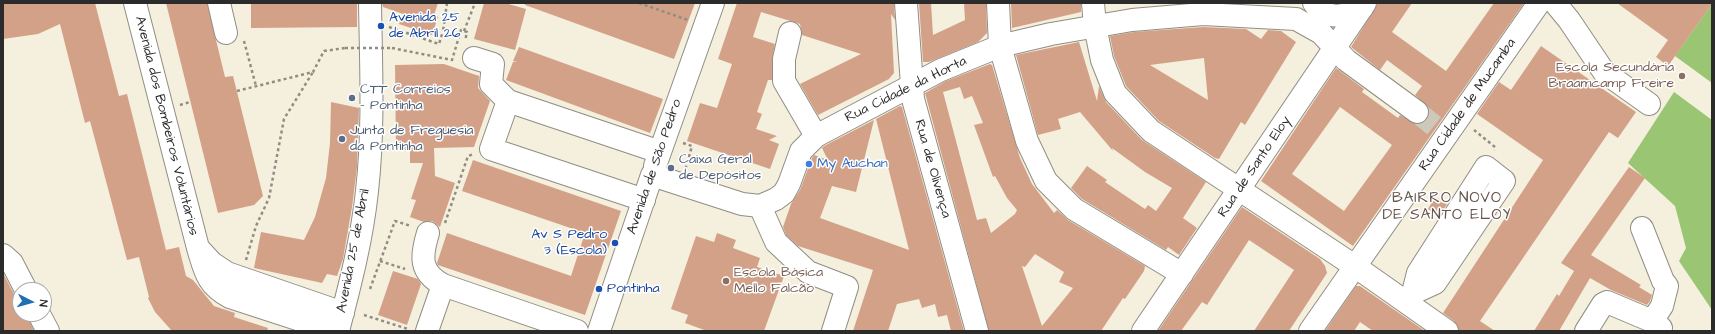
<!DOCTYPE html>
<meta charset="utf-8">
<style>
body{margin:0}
#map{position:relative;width:1715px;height:334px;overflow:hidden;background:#f5efdd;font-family:"Architects Daughter",sans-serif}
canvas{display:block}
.frame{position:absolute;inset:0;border:4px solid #2b2b2b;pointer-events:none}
.north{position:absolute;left:12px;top:282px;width:40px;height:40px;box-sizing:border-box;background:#fff;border:1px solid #aaa;border-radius:50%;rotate:96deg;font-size:11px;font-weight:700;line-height:16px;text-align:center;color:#2b2b2b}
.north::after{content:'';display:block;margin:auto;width:14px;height:18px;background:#1f6fb2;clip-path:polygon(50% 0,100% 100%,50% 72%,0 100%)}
</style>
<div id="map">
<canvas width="1715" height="334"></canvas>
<div class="frame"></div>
<div class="north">N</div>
</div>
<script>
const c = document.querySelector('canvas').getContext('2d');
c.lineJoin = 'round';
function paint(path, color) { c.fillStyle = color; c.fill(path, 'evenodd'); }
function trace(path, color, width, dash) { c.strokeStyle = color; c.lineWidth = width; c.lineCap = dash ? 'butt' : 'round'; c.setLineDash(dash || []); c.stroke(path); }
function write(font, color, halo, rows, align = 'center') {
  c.font = font + ' "Architects Daughter",sans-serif'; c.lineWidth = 3; c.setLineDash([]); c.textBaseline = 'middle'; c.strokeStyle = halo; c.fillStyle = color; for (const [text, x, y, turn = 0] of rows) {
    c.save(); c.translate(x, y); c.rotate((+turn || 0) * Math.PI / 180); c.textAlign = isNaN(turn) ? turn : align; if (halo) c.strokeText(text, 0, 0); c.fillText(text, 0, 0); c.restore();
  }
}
paint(new Path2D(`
 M1712,4v79l-37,-27z
 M1674,92l38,28v190l-33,-49 7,-13 -11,-42 -47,-43z`), '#9ac572');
paint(new Path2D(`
 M3,3h92l24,93 8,-2 39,156 13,-3 7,29 7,4 21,26 21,7 -1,4 34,11 -1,3h-95l-17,-19 -7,-14 1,-1 -10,-40 -12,3 -37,-139 -5,2 -25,-99 -22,10 -35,5z
 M166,3h41l18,74 8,-1 30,120 -9,9 -36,8z
 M251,3h106v24l-106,1z
 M382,3h56l-4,12 4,2 -6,18 -33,-11 4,-10 -20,-7z
 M484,3h21l21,6 -11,41 -41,-11z
 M525,3h170l-21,56 -149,-54z
 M737,3h157l1,17 -4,-6 3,59 -5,6 -71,36 -18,-31 61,-30 -59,-19 -2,-11 -39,-12 -8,25 22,7 -3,15v21h-4l-11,32 5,2 -6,15 21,7 -8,4 10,4 -9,25 -83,-28 13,-38 17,5 15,-44 -14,-5z
 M919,3h12l2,32 32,-15 -1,-17h22l1,30 -9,9 -49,20h-6z
 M1011,3h70v9l-69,16z
 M1378,3h34l-20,29 54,39 48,-68h30l-171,243 -92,-65 75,-113 28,21 -2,3 36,26 2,-3 16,9 6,-1 5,-4 2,-6 -1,-6 -13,-12 7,-9 -35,-26 -7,10 -29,-23zM1340,107l52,38 -48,66 -52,-37z
 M1617,3h95v1l-44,62 -12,-9 12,-17z
 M1203,27l43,2 15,10 7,-9 13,1 15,11 -51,83 -4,-3 -22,37 -4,-1 -56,-37 -33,-35 -12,-30 -4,-20 24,-4zM1204,58l4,42 -58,-35z
 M1079,42l18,59 2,-15 7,16 36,38 64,42 -23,36 14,10 -18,27 -11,-8 -2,3 -84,-51 -11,-11 16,-22 20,14 -2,2 40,27 3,-4 8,6 16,-23 -27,-16 -33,-24 1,3 -33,-39 -22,7 3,10 -23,6 -22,-80z
 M1541,46l95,66 -18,26 -9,-6 -129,189 15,10h-36l-5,-10 -11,-8 100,-153 -66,-46 22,-32 12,8z
 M519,47l144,52 -13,34 -144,-53 7,-18h4l-4,-1z
 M444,64l35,12 -1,12 12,13 -16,46 -40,1 1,28 20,7 -15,44 -8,-6 -8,1 -14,-5 6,-17 -5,-1 12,-36h-13v-13h-14l-1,-85z
 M990,64l2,1 28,93 12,26 22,29 3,-3 11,10 77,46 -1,5 -19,28 -2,-1 -22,33h-112l-64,-238 21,-12zM960,87l4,12 8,-3 11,27 -9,2 19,52 2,-1 12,22 10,12 -2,4 -24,19 -5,-15 -9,2 -34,-128zM1035,254l29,18 -5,10 14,6 -31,38 -20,-60 3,1z
 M331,102l28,6 -2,59 -5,40 -9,52 -6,17 -10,-2 -5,9 -68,-15 7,-36 43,8 11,-23 11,-39 4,-35z
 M900,106l2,1 62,224h-13l-4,-16 -9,2 -3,-13 -13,4 -3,-9 -22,5 -9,27h-35l20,-61 -75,-24 -12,-11 -3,-8 8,-23 9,-14 12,-32 2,-3 14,5 -6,-12 2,-2 50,-26 -18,72 -24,-6 -12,32 89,32 -33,-131z
 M473,160l148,51 -36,104 -147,-50 -1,-2 10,-30 124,43 14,-43 -123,-42z
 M1629,167l16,11 -54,77 50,30 -2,2 13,8 -2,6 -3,4 -36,-15 -21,-12 -31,53h-25l23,-37 2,2 15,-25 -13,-8z
 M1435,197l12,7 -8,13 -11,-8z
 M1242,207l78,52 5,7 2,7 -38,58h-35l40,-61 -45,-30 -42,65 -5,-3 -21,29h-23z
 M717,233l19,7 -3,8 27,10 -3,9 27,9 -20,55h-57l-22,-8 3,-8 -17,-6 25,-73 18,6z
 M393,271l25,8 3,5 -14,41 -29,-10z
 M3,273l12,23 5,5v13h7l7,17h-31z
 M1356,286h4l65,45h-52l-13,-9 -6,9h-29z`), '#d3a187');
trace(new Path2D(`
 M1417,112l20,16`), '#cdc8b9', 22, [22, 11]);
const minor = new Path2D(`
 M135,3l63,245c7,23 9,37 32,49l104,34
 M219,3l7,30
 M906,3l7,96 64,232
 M998,3l2,43 27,95 19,40 28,28 108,65
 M1093,3l2,23 7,34 13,33 36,38 205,136 91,64
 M1555,3l14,17 35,52 45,32
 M790,33l-6,26v22l32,55
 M1335,48l11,12 71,52
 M474,58l19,6 -2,20 17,17
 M655,166l58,-163
 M644,200l-153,-51 17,-48 152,51
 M760,206l16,36 32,30 39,15 -14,44
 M1642,228l21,53 4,5 -5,20 -10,15 9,7 -2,3
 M428,233c-7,23 -9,39 15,52
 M199,249l13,14 15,10 116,40
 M3,255l9,8 14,27
 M1407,302l6,-9 5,-20 68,-106 18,14 -69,102 -22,10
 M39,314l9,17
 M338,331c12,-46 24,-92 29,-140 7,-62 4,-125 3,-188
 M427,331l16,-46 134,46
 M1310,331l229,-328
 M1586,331l17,-27 4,-2 45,19`);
const major = new Path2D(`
 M1314,3c13,18 30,14 48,5
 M1296,19l25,14 14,15
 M599,331l53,-156 90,29 18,2 16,-7 8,-6 5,-9 12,-33 15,-15 125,-66 59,-24 51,-12 81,-14 71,-6 93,5
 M1143,331l222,-328`);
trace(minor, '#908d84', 24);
trace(major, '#908d84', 24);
trace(new Path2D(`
 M447,3l-4,28 16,6
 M639,3l49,17
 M389,27l50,17 4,-13
 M464,31l11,-28
 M244,41l12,45
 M392,48l60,12 9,-30 6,2 -2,9
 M237,91l76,-19 11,-21 21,-3
 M180,105l10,-3
 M1474,130l21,17 -1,3
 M683,143l9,3 -6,21
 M445,223l23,-67 6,-2
 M246,260l10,-34 13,-28 15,-79 29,-47
 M380,261l25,8
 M370,289l25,-68 16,5
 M364,315l44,14`), '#908d84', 2.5, [3, 3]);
trace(minor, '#fff', 22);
trace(major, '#fff', 22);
trace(new Path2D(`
 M345,48h47`), '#908d84', 2.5, [3, 3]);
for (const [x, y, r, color] of [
 [381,26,4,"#1a4fb4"],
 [1682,76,4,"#8d6e63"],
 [352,98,4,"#5c6f8a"],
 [342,139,4,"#5c6f8a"],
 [809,164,4,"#3f7fe0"],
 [671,168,4,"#5c6f8a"],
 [615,243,4,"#1a4fb4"],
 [726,281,4,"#8d6e63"],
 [599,289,4,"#1a4fb4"]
]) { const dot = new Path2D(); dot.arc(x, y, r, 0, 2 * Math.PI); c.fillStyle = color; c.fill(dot); trace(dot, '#fff', 1.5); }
write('14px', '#164399', '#fff', [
 ["Avenida 25",389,18],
 ["de Abril 26",389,34],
 ["Av S Pedro",607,235,"right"],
 ["3 (Escola)",607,251,"right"],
 ["Pontinha",607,289]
], 'left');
write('14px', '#785e54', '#fff', [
 ["Escola Secundária",1674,68],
 ["Braamcamp Freire",1674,84],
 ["Escola Básica",734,273,"left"],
 ["Mello Falcão",734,289,"left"]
], 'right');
write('14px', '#4e5e75', '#fff', [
 ["CTT Correios",360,90],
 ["- Pontinha",360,106],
 ["Junta de Freguesia",350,131],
 ["da Pontinha",350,147],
 ["Caixa Geral",679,160],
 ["de Depósitos",679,176]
], 'left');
write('14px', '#2b2b2b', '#fff', [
 ["Rua Cidade da Horta",906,90,-26],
 ["Rua Cidade de Mucamba",1468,105,-55],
 ["Avenida dos Bombeiros Voluntários",166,126,76],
 ["Avenida de São Pedro",655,167,-71],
 ["Rua de Santo Eloy",1255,167,-56],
 ["Rua de Olivença",932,169,74],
 ["Avenida 25 de Abril",354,251,-79]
]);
write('14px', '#366cbe', '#fff', [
 ["My Auchan",817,164]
], 'left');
c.letterSpacing = '1px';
write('15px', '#66544b', '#fff', [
 ["BAIRRO NOVO",1447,199],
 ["DE SANTO ELOY",1447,216]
]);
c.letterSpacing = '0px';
</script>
